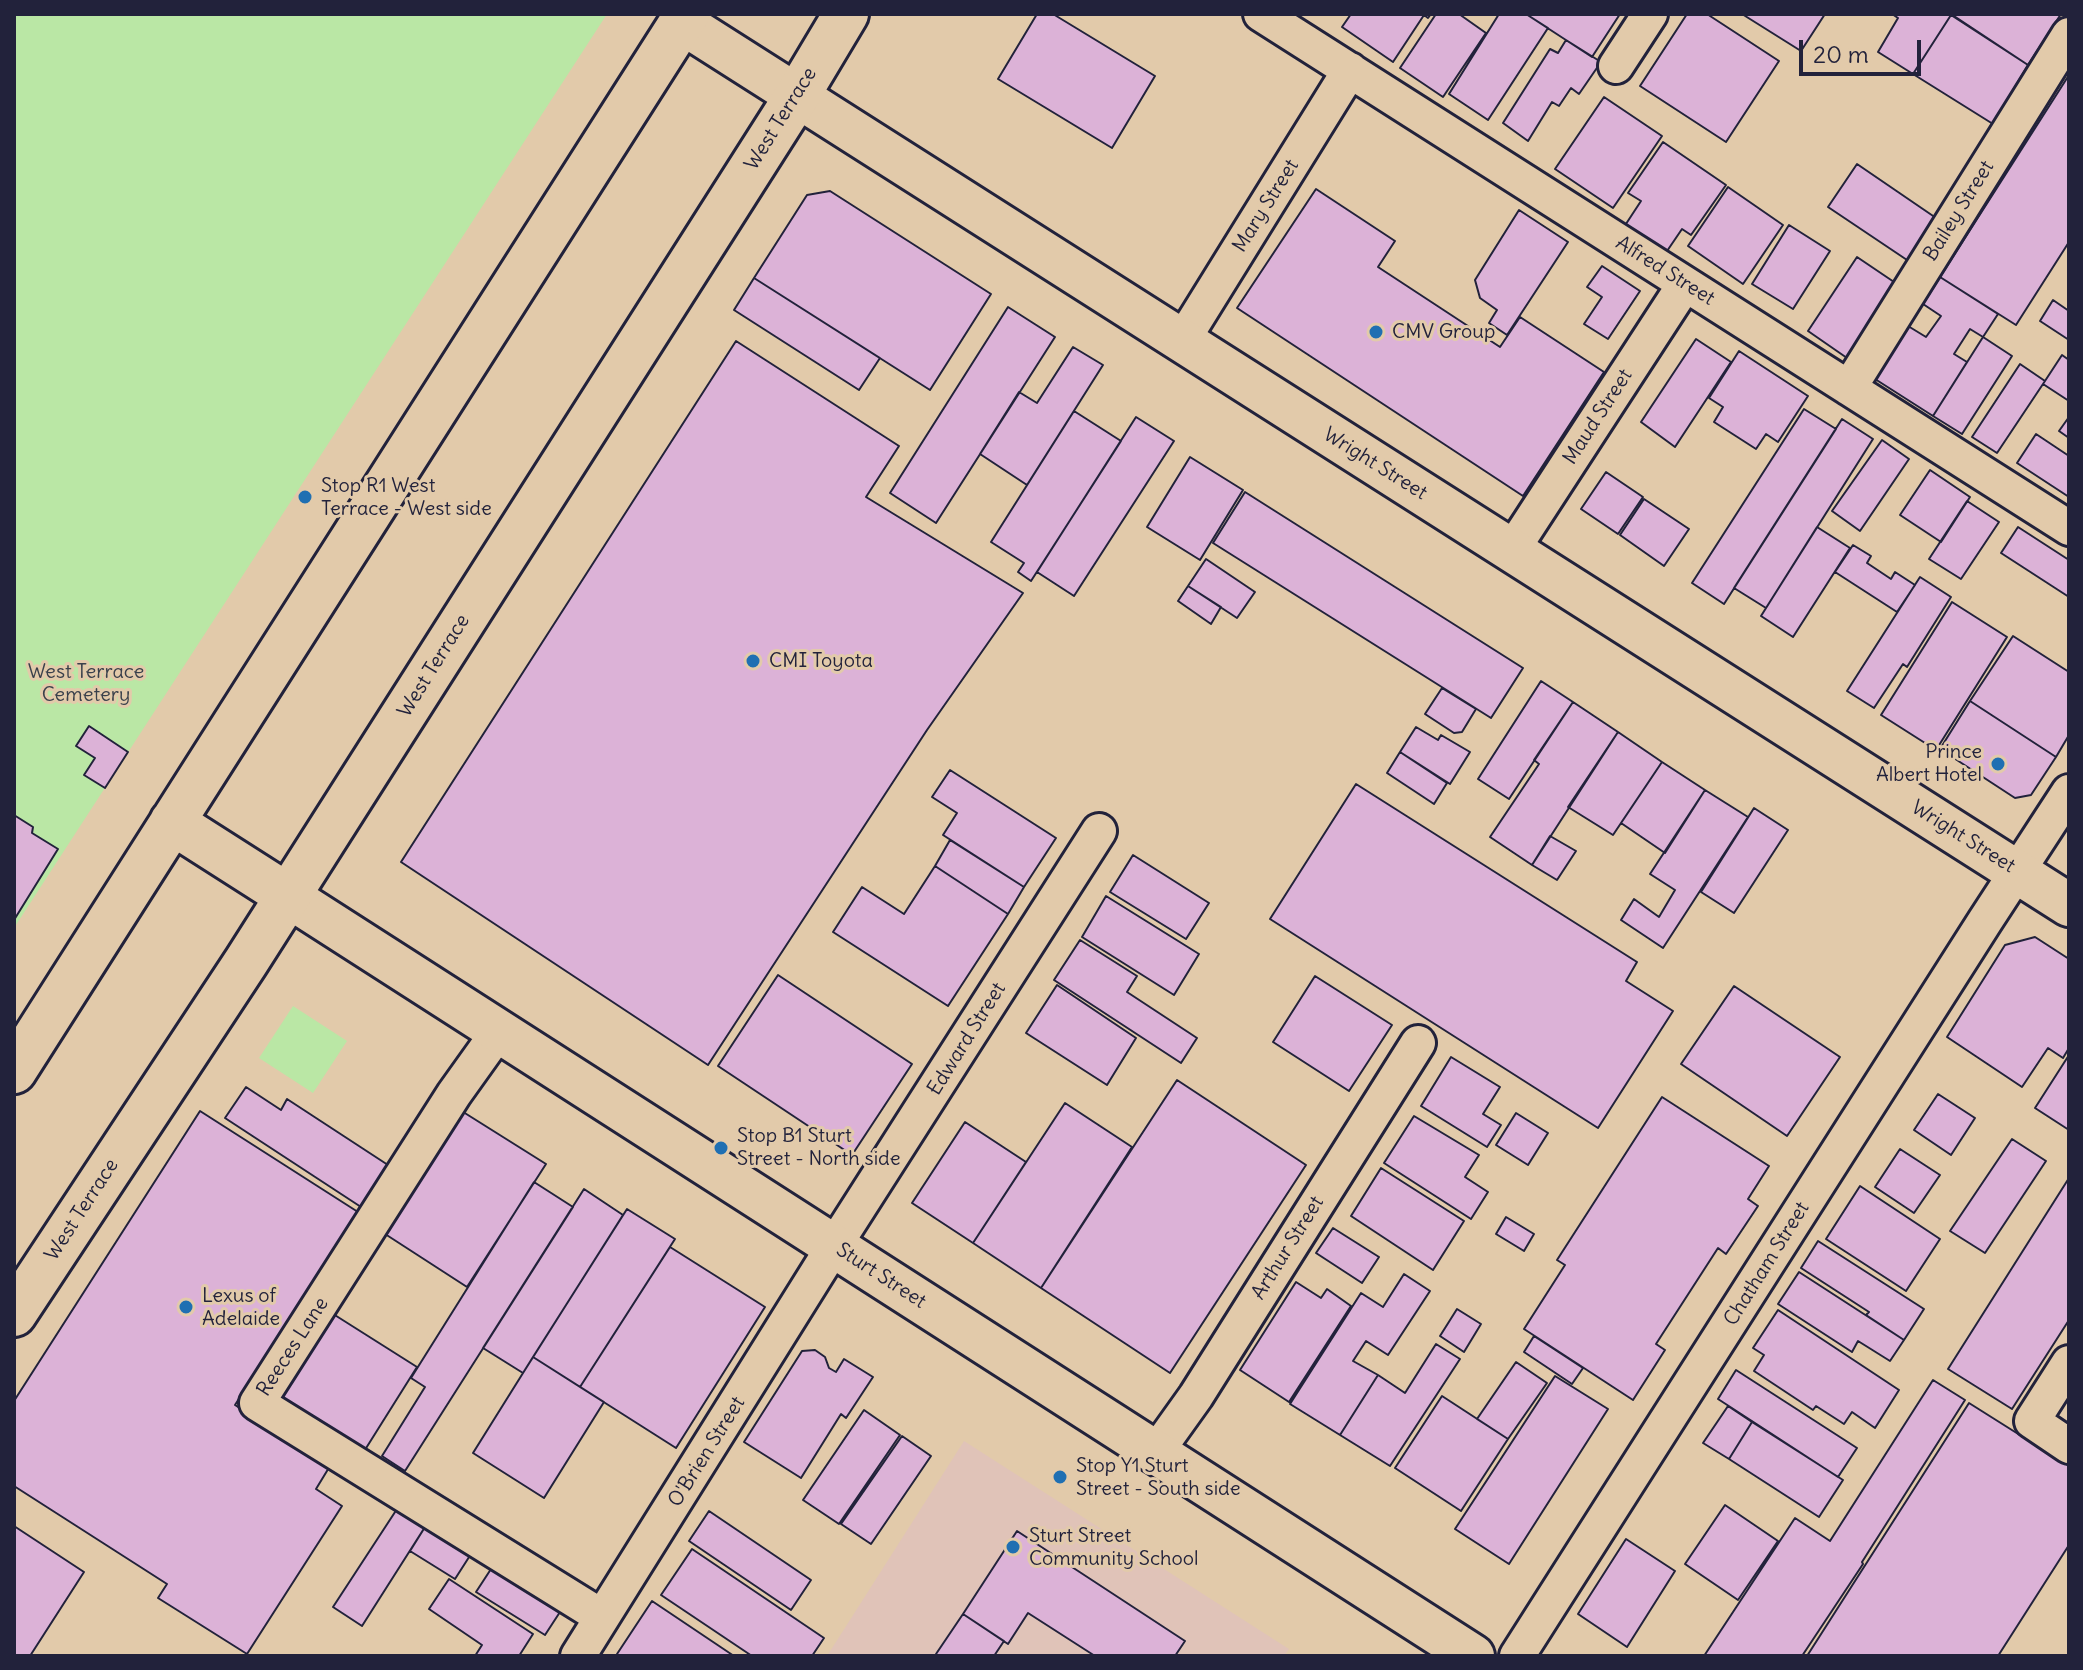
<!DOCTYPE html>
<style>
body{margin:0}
#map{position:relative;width:2083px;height:1670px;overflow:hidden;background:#e2caaa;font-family:Delius,sans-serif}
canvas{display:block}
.frame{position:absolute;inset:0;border:16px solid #22223b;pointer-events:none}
.scale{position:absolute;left:1799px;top:40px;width:122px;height:36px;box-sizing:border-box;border:4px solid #22223b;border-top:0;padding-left:10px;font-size:24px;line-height:28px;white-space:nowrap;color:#22223b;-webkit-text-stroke:6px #e2caaa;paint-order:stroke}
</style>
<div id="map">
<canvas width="2083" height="1670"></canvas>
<div class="frame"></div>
<div class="scale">20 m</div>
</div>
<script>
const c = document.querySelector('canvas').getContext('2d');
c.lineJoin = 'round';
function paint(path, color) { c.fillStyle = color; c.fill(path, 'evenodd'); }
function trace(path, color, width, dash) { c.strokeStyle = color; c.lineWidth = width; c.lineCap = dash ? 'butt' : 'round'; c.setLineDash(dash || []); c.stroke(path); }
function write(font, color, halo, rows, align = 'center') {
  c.font = font + ' Delius,sans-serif'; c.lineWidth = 6; c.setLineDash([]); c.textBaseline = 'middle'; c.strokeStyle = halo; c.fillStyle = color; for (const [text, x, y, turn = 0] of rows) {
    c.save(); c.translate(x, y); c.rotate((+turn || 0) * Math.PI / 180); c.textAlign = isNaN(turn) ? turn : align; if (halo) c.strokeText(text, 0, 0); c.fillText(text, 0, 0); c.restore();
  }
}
paint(new Path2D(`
 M964,1441l325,208 -5,7h-457z`), '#e0c3b8');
paint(new Path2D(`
 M14,14h593l-593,914z
 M293,1006l54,35 -34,52 -54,-35z`), '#bae7a5');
const building = new Path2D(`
 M1037,14h16l102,62 -43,72 -114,-69z
 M1351,14h80l-3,4 -4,-3 -31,47 -51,-35z
 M1436,14h23l27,19 -43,64 -43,-29z
 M1499,14h27l22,14 -60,92 -39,-26z
 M1526,14h94l-28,43z
 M1687,14h20l72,47 -53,81 -86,-56z
 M1742,14h83l-24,37z
 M1892,14l59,1 -38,59 -35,-22 20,-34z
 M1951,14h110l-33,51z
 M1951,15l77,50 -35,59 -80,-50z
 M1566,40l35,22 -22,32 -8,-6 -12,18 -7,-4 -24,39 -25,-18 47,-74 8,4z
 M2069,75v167l-53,83 -76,-48z
 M1604,97l58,39 -49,72 -58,-39z
 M1663,142l63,43 -35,50 -9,-6 -19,28 -41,-27 19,-29 -13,-8z
 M1857,164l82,56 -29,42 -82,-55z
 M1728,187l55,38 -40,59 -55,-38z
 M1316,189l79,52 -17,26 122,80 20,-30 84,55 -81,124 -286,-188z
 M830,191l161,103 -61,96 -176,-112 53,-83z
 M1519,210l49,32 -61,93 -18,-12 8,-13 -17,-12 -5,-18z
 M1789,225l41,26 -37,58 -41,-25z
 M1857,257l40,27 -50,74 -39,-27z
 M1602,266l38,25 -32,48 -24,-15 18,-27 -15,-10z
 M1940,277l58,37 -15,23 -13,-8 -16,25 13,8 -34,54 -58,-37 33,-53 18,11 15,-21 -18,-12z
 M754,278l126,80 -21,32 -125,-80z
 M2053,300l16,11v29l-29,-19z
 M1008,307l47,30 -119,186 -46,-30z
 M1983,337l29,19 -50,78 -29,-18z
 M1696,339l35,23 -56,85 -34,-25z
 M736,341l163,105 -33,51 157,96 -96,137 -219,335 -307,-203z
 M1073,347l30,18 -76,120 -47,-31 39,-62 18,11z
 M1739,351l69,45 -30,46 -12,-8 -10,15 -42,-27 9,-15 -14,-9z
 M2062,355l7,5v41l-26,-17z
 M2020,364l25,17 -48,72 -25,-16z
 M1804,409l32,20 -112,175 -32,-21z
 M1074,411l47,30 -90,140 -13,-9 6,-9 -33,-21z
 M1136,417l38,24 -100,155 -37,-24z
 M2069,417v21l-10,-7z
 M1842,419l31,20 -107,169 -32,-20z
 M2036,434l33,22v41l-52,-34z
 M1882,440l27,19 -49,72 -28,-20z
 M1190,457l53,33 -43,70 -53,-33z
 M1930,470l40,27 -29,45 -41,-27z
 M1606,472l37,25 -25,37 -37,-25z
 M1245,492l278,176 -32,50 -278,-175z
 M1644,499l45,30 -25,37 -44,-31z
 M1967,501l32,21 -38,57 -32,-20z
 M1817,527l33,21 -57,89 -32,-21z
 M2018,527l51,33v37l-68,-44z
 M1853,545l18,11 -4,7 24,16 4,-7 20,13 -18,27 -62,-40z
 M1206,559l49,33 -18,26 -49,-32z
 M1920,577l31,20 -44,70 -4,-3 -29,44 -27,-17z
 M1188,586l33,21 -10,17 -33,-23z
 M1952,602l55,35 -71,113 -55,-35z
 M2013,636l56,36v63l-13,22 -86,-56z
 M1541,681l32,21 -64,97 -31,-20z
 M1442,688l34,21 -14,23 -8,1 -29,-19z
 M1970,701l86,56 -25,38 -16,3 -75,-49z
 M1573,702l45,30 -86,133 -42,-28 49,-73 -5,-4z
 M89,726l39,26 -23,36 -21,-13 11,-17 -19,-12z
 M1416,727l22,13 3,-5 29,17 -20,32 -50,-32z
 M1618,732l44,30 -49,73 -45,-28z
 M1400,752l47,31 -13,21 -47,-31z
 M1662,762l43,28 -40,63 -44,-30z
 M950,770l106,68 -32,49 -81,-52 14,-22 -25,-16z
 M1356,784l281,178 -11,19 47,30 -75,117 -328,-209z
 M1705,790l43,27 -85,131 -42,-28 13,-21 25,18 16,-27 -25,-16z
 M1754,808l34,22 -54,83 -33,-21z
 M14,815l19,12 -1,6 26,16 -44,71z
 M1550,836l26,15 -19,29 -25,-15z
 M950,840l74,47 -16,27 -73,-48z
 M1133,855l76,48 -23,36 -76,-47z
 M935,866l73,48 -60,92 -115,-74 29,-45 42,27z
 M1106,896l93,58 -25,41 -92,-58z
 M2035,937l34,22v89l-6,10 -15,-10 -26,39 -75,-50 58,-92z
 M1080,940l57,36 -10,16 70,46 -16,25 -127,-83z
 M778,975l134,89 -60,91 -134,-89z
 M1315,976l77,49 -43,66 -76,-49z
 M1057,985l79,53 -29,47 -81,-52z
 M1734,986l106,71 -53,79 -106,-72z
 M2069,1055v75l-34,-22z
 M1451,1057l49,30 -17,27 18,11 -14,22 -66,-41z
 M1177,1080l129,85 -136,208 -129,-85z
 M246,1087l35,23 6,-11 101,66 -27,42 -136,-89z
 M1938,1094l37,24 -24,37 -37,-25z
 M1662,1097l107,69 -21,33 10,7 -32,48 -8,-6 -62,96 9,6 -32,50 -109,-71 41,-64 -8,-5z
 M1065,1103l67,44 -91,141 -68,-45z
 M460,1110l86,54 -79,123 -85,-55z
 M200,1111l158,101 -123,193 95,61 -14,23 26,17 -95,148 -89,-56 9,-14 -153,-98v-85z
 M1516,1113l32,20 -20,32 -32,-20z
 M1414,1116l65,39 -14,22 23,15 -17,27 -87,-56z
 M965,1122l61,40 -53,81 -61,-40z
 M2012,1139l34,22 -61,92 -35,-22z
 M1900,1149l40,26 -26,38 -39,-26z
 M1381,1168l83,53 -31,49 -82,-54z
 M2069,1178v142l-57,89 -64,-40z
 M534,1182l39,25 -168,264 -23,-15 43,-69 -14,-9z
 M1860,1186l80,53 -34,52 -80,-52z
 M584,1189l39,26 -100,158 -40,-25z
 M627,1209l48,30 -95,148 -47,-30z
 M1506,1217l28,17 -10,17 -28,-17z
 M1333,1228l46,29 -17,26 -46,-30z
 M1818,1241l106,68 -20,31 -38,-25 3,-3 -68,-44z
 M670,1247l95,60 -89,141 -96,-61z
 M1799,1272l105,68 -14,21 -32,-20 -6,11 -74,-48z
 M1404,1274l26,17 -42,64 -22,-14 -13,20 25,14 -38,60 -50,-31 71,-111 22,14z
 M1296,1282l25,16 6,-9 24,17 -62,96 -49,-32z
 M1457,1309l24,15 -17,28 -24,-16z
 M1778,1310l121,80 -24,38 -23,-16 -8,12 -28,-18 -3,4 -59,-39 10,-16 -11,-7z
 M330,1312l87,55 -54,86 -87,-55z
 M1534,1336l49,32 -11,16 -48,-32z
 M1436,1344l24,15 -70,107 -50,-31 38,-60 27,18z
 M815,1350l10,7 4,11 7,4 8,-13 29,18 -27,41 -5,-4 -40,64 -57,-36 58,-91z
 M533,1357l71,45 -60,96 -71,-45z
 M1516,1362l31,21 -39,56 -31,-20z
 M1736,1370l121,78 -19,29 -120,-78z
 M1555,1376l53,33 -99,155 -54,-35z
 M1933,1380l32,20 -103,162 1,2 -61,92h-98l91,-138 35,23z
 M1442,1396l66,43 -47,72 -66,-43z
 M1969,1403l100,63v79l-71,111h-191z
 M1728,1406l24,16 -23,37 -26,-16z
 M864,1410l36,25 -61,89 -36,-24z
 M1752,1422l91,58 -24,37 -90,-58z
 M902,1436l29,20 -60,88 -30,-20z
 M1725,1505l53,36 -40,59 -53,-36z
 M397,1509l28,18 -63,99 -29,-19z
 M709,1511l102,69 -20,30 -102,-69z
 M14,1526l70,46 -54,84h-16z
 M425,1527l46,27 -16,25 -45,-28z
 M1017,1531l168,110 -10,15h-80l-67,-43 -20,31 -45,-30z
 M1626,1539l49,32 -48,76 -49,-33z
 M692,1549l132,89 -12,18h-60l-91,-61z
 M491,1569l69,43 -15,23 -69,-43z
 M449,1579l84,55 -14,22h-44l7,-11 -53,-36z
 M652,1601l82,55h-114l-3,-2z
 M963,1614l41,27 -10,15h-55l-3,-2z`);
paint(building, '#dcb2d7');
trace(building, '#22223b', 2);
const minor = new Path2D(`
 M1261,14l808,514
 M1616,66l34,-52
 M1182,341l168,-271
 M1849,388l220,-353
 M1512,550l173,-266
 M499,1031l-45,63 -197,309 345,214
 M2069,1363l-37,58 37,25
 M1156,1452l40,-56 222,-353
 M578,1656l256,-410 265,-415
 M1517,1656l468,-735 84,-129`);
const tertiary = new Path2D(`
 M681,22l1388,883
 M288,896l1185,760`);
const primary = new Path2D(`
 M172,822l116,74
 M14,1071l673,-1057
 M14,1314l232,-352 551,-866 49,-82`);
trace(minor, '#22223b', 40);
trace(tertiary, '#22223b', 48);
trace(primary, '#22223b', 50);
trace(minor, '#e2caaa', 34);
trace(tertiary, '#e2caaa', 42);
trace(primary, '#e2caaa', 44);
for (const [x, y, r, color] of [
 [1376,332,8,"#1f6fb2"],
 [305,497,8,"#1f6fb2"],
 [753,661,8,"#1f6fb2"],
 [1998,764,8,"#1f6fb2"],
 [721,1148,8,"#1f6fb2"],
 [186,1307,8,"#1f6fb2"],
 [1060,1477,8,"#1f6fb2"],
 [1013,1547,8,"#1f6fb2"]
]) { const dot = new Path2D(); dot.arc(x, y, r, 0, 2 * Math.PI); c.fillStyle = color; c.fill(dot); trace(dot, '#e2caaa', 3); }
write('20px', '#22223b', '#e2caaa', [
 ["West Terrace",781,119,-58],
 ["Mary Street",1266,206,-58],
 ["Bailey Street",1959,211,-58],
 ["Alfred Street",1665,271,32],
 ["Maud Street",1598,417,-57],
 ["Wright Street",1375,464,32],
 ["West Terrace",434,666,-58],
 ["Wright Street",1963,837,32],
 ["Edward Street",967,1039,-58],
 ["West Terrace",82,1210,-57],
 ["Arthur Street",1288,1248,-58],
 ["Chatham Street",1767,1264,-58],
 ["Sturt Street",881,1276,33],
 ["Reeces Lane",293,1347,-57],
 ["O'Brien Street",707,1452,-58]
]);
write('20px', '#22223b', '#e2caaa', [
 ["CMV Group",1392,332],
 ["Stop R1 West",321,486],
 ["Terrace - West side",321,509],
 ["CMI Toyota",769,661],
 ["Prince",1982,752,"right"],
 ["Albert Hotel",1982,775,"right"],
 ["Stop B1 Sturt",737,1136],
 ["Street - North side",737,1159],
 ["Lexus of",202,1296],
 ["Adelaide",202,1319],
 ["Stop Y1 Sturt",1076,1466],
 ["Street - South side",1076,1489],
 ["Sturt Street",1029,1536],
 ["Community School",1029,1559]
], 'left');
write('20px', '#39404b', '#e2caaa', [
 ["West Terrace",86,672],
 ["Cemetery",86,695]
]);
</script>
